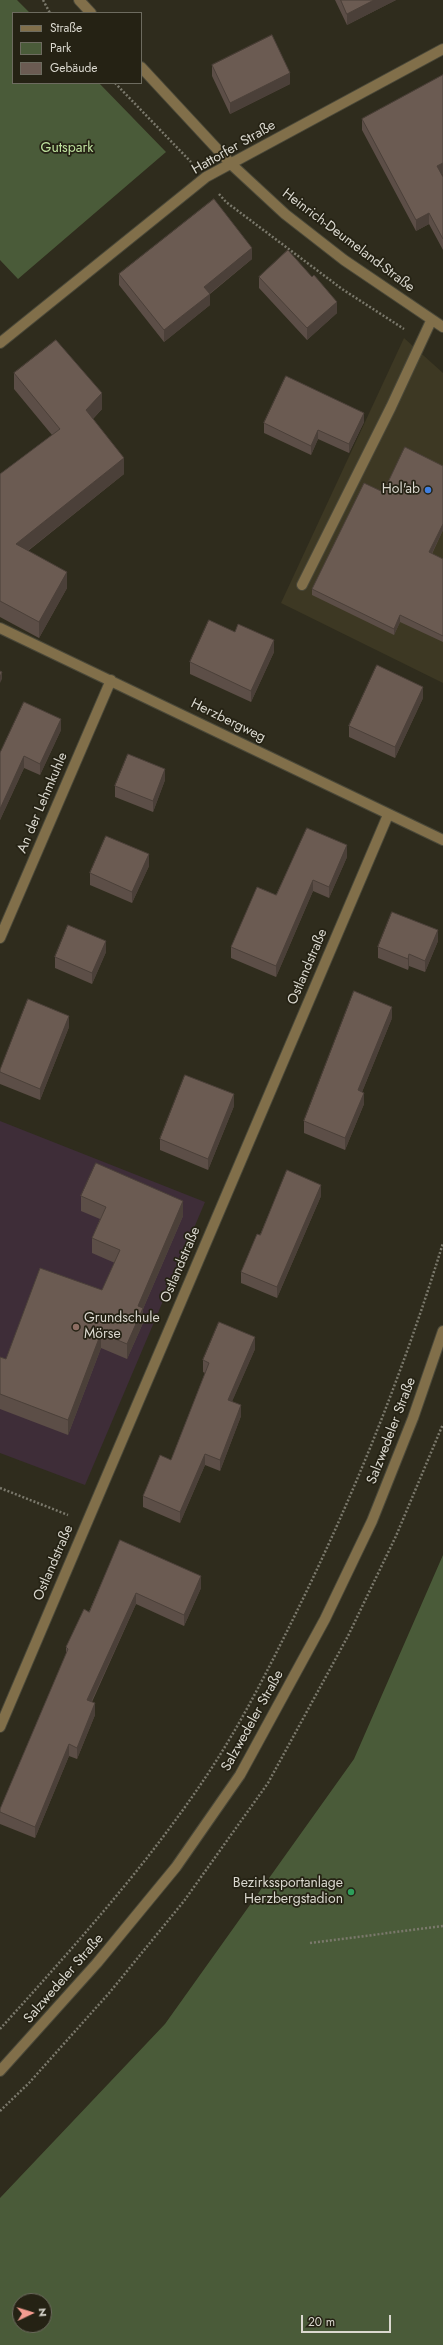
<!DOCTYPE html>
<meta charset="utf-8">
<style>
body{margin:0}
#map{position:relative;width:443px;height:2345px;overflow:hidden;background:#2f2c1d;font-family:Jost,sans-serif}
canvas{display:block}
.legend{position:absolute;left:12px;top:12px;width:130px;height:72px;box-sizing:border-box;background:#252214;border:1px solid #6d6b5f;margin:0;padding:5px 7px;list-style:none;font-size:12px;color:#dad8cf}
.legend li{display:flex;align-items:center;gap:8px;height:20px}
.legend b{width:20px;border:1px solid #6d6b5f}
.north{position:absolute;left:12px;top:2293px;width:40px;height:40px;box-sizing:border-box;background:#252214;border:1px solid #6d6b5f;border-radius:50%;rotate:86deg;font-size:11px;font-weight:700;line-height:16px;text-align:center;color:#dad8cf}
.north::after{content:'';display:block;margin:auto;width:14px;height:18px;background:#f59c90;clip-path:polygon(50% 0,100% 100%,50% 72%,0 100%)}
.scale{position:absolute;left:301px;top:2315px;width:90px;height:18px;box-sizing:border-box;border:2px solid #dad8cf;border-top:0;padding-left:5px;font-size:12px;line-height:14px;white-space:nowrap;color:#dad8cf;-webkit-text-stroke:3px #252214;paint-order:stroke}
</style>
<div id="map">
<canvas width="443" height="2345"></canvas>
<ul class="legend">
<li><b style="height:5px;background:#816f4a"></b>Straße</li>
<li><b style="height:11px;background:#4a5b39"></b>Park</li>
<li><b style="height:11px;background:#6b5b52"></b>Gebäude</li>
</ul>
<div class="north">N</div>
<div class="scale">20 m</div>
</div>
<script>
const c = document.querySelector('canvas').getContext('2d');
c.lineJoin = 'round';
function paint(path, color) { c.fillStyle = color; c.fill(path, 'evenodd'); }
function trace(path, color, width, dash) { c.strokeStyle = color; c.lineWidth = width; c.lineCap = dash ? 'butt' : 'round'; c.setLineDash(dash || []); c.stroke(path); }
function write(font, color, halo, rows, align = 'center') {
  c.font = font + ' Jost,sans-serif'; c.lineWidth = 3.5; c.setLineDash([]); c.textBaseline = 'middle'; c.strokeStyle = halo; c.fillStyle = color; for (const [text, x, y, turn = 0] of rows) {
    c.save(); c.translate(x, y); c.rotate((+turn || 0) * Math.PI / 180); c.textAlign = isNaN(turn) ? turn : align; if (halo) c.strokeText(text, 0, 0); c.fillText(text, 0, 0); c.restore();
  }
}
paint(new Path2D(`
 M404,338l39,35v310l-162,-80z`), '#3d3823');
paint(new Path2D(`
 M0,1121l205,81 -120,283 -85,-32z`), '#3e2d38');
paint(new Path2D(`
 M0,0h17l13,13h-17v70h86l67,69 -148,127 -18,-19z
 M443,1555v790h-443v-147l165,-174 189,-265zM20,2301h24v24h-24z`), '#4a5b39');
const minor = new Path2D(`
 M79,0l12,13
 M141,67l90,97 54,50 59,46 99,67
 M0,343l206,-166 237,-128
 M302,585l89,-178 40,-86
 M0,628l443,212
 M0,938l111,-258
 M0,1727l388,-912
 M0,2071l97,-108 79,-96 64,-92 85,-156 47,-98 41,-103 30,-87`);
trace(minor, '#4a4839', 12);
trace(new Path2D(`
 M43,0l7,13
 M115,83l76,79
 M219,194l7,8 116,87 62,40
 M0,1488l68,27
 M310,1943l133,-17
 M0,2029c71,-79 143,-159 203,-248 36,-53 65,-111 93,-168 59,-120 108,-243 147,-370
 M0,2111l29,-28 81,-91 74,-91 84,-118 80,-147 48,-100 47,-112`), '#7b796c', 2.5, [2, 2]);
trace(minor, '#816f4a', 10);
paint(new Path2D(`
 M335,0h61l-49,25z
 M212,65l78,19 -60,30 -18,-38z
 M443,75v99l-1,1 1,2v73l-14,-26 -13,7 -54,-101v-11z
 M252,259l-42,35v11l-46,37 -45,-57v-11z
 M259,277l78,36 -30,27 -48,-52z
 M14,373l88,36 -9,10 31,55 -96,77 39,37 -28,50 -39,-21v-143l52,-39 -38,-46z
 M364,422l-15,31 -31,-14 -7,16 -47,-22v-10z
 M443,466v64l-11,24 11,5v83l-43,-20 -6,13 -82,-40v-6l71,-97z
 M274,652l-23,50 -61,-28v-12z
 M423,698l-28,60 -46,-21v-11z
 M61,730l-21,45 -16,-7 -24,52v-67z
 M165,780l-12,32 -38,-15v-11z
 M347,857l-18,41 -16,-7 -37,86 -45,-19v-11l45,-52z
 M149,866l-17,37 -42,-18v-12z
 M438,941l-13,31 -16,-6 -1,4 -30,-12v-11z
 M106,952l-14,32 -37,-16v-11z
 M392,1018l-30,74 2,12 -19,46 -41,-17v-12z
 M69,1027l-29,73 -40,-16v-14z
 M234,1106l-26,64 -48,-20v-11z
 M81,1196l102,20 -40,93v14l-16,36 -26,-11 -33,87 -68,-26v-52l6,2 96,-69 13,-27 -23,-10v-15l8,-19 -19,-8z
 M321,1196l-44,102 -36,-15v-11l19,-37z
 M255,1349l-23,52 9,15 -21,55 -15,-6 -25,58 -37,-16v-11l28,-36 34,-87 -2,-1v-12z
 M120,1540l81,48 -17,38 -48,-22 -44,98 3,13 -18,44 -8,-3 -34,82 -35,-14v-15l66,-155v-7l23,-35z`), '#5c4e47');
paint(new Path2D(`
 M374,0h22l-49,25v-11z
 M290,73v11l-60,30v-11z
 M443,163v11l-6,3v-11z
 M429,213v11l-13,7v-11z
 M252,248v11l-48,39v-11z
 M210,294v11l-46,37v-12z
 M337,302v11l-30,27v-12z
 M102,393v16l-16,17v-16z
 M364,413v9l-15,31v-9z
 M318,430v9l-7,16v-9z
 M124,458v16l-108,86v-16z
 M443,524v6l-14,29v-7z
 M67,572v16l-28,50v-16z
 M400,615v7l-6,13v-6z
 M274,640v12l-23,50v-11z
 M2,672v7l-2,4v-6z
 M423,687v11l-28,60v-11z
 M61,719v11l-21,45v-11z
 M24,756v12l-24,52v-11z
 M165,769v11l-12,32v-11z
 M347,845v12l-18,41v-11z
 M149,854v12l-17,37v-11z
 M313,880v11l-37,86v-11z
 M438,930v11l-13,31v-11z
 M106,941v11l-14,32v-11z
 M409,954v12l-1,4v-11z
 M392,1007v11l-34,84v-12z
 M69,1016v11l-29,73v-11z
 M364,1093v11l-19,46v-12z
 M234,1094v12l-26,64v-11z
 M321,1185v11l-44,102v-11z
 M183,1201v15l-40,93v14l-16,36v-15l11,-38z
 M101,1333v15l-33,87v-15z
 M255,1337v12l-27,62v-11z
 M241,1405v11l-21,55v-11z
 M205,1454v11l-25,58v-11z
 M201,1576v12l-17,38v-11z
 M136,1593v11l-49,107v-11z
 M95,1703v12l-18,44v-11z
 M69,1744v12l-34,82v-11z`), '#4b4039');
const building = new Path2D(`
 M341,0h33l-27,14z
 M272,35l18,38 -60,30 -18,-38z
 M443,75v88l-6,3 6,11v62l-14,-26 -13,7 -54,-101z
 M214,199l38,49 -48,39 6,7 -46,36 -45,-56z
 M288,250l24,27 2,-2 23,27 -30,26 -48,-51z
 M56,340l46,53 -16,17 38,48 -108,86 51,28 -28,50 -39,-21v-127l60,-45 -46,-56z
 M286,376l78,37 -15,31 -31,-14 -7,16 -47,-23z
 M405,447l38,19v58l-14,28 14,7v77l-43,-21 -6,14 -82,-40 52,-106 19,9z
 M209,620l26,12 3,-8 36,16 -23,51 -61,-29z
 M377,665l46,22 -28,60 -46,-21z
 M0,671l2,1 -2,5z
 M24,702l37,17 -21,45 -16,-8 -24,53v-56z
 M128,754l37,15 -12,32 -38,-15z
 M307,828l40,17 -18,42 -16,-7 -37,86 -45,-19 26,-60 19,8z
 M106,836l43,18 -17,38 -42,-19z
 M392,912l46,18 -13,31 -16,-7 -1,5 -30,-12z
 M68,925l38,16 -14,32 -37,-16z
 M354,991l38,16 -34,83 6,3 -19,45 -41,-17z
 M28,999l41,17 -29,73 -40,-17v-2z
 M185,1075l49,19 -26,65 -48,-20z
 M96,1163l87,38 -45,105 5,2 -16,36 -26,-11 -33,87 -68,-26v-37l6,2 34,-91 62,22 18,-40 -28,-12 14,-31 -25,-11z
 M287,1170l34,15 -44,102 -36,-15 16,-38 3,1z
 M219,1322l36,15 -27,63 13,5 -21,55 -15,-6 -25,58 -37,-16 17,-41 11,5 38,-97 -6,-3z
 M120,1540l81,36 -17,39 -48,-22 -49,107 8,3 -18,45 -8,-4 -34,83 -35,-15v-3l68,-160 -2,-2 18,-38 5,3z`);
paint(building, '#6b5b52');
trace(building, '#4b4039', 1);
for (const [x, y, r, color] of [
 [428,490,4,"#3f7fe0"],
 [76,1327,4,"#8d6e63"],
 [351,1892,4,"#2e9e5b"]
]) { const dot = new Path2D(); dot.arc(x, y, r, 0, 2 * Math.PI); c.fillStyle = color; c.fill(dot); trace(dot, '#252214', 1.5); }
write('14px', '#dad8cf', '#252214', [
 ["Hattorfer Straße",234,148,-30],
 ["Heinrich-Deumeland-Straße",348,241,37],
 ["Herzbergweg",228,721,26],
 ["An der Lehmkuhle",43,803,-67],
 ["Ostlandstraße",308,967,-67],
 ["Ostlandstraße",181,1265,-67],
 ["Salzwedeler Straße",392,1431,-69],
 ["Ostlandstraße",54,1563,-67],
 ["Salzwedeler Straße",253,1721,-61],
 ["Salzwedeler Straße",64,1979,-49]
]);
write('14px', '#bee19e', '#252214', [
 ["Gutspark",67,149]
]);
write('14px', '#dad8cf', '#252214', [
 ["Hol'ab",420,490],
 ["Grundschule",84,1319,"left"],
 ["Mörse",84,1335,"left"],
 ["Bezirkssportanlage",343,1884],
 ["Herzbergstadion",343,1900]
], 'right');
</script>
